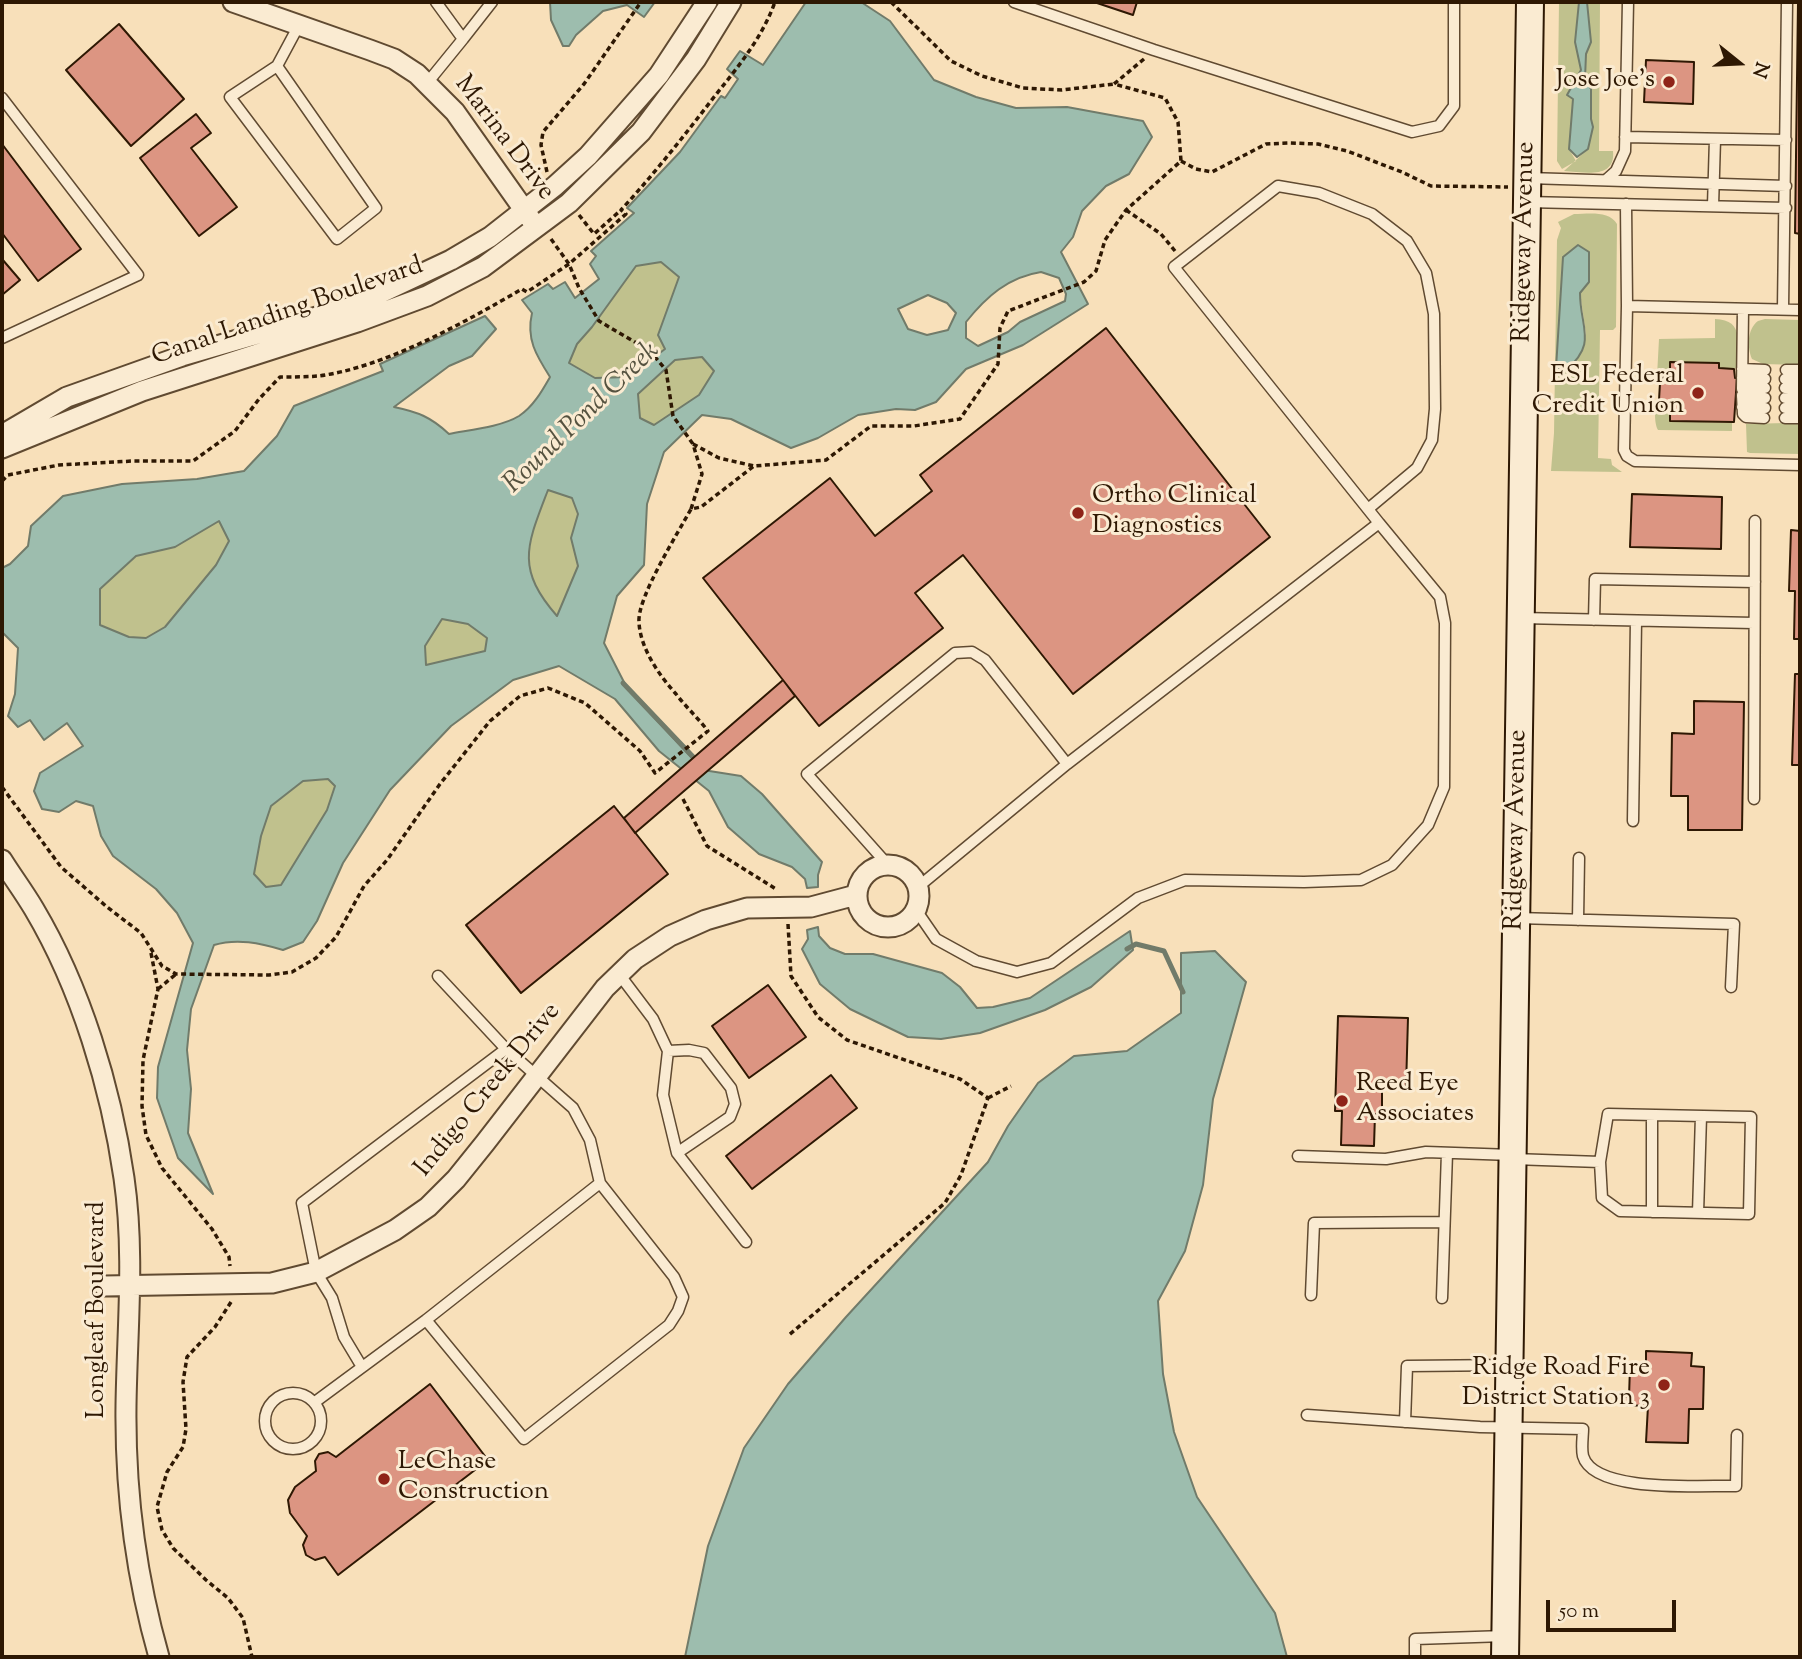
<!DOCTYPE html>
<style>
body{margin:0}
#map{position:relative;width:1802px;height:1659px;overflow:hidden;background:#f8e0ba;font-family:"Sorts Mill Goudy",serif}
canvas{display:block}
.frame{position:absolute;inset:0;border:4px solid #2e1803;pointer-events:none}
.north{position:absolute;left:1704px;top:28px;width:70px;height:70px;-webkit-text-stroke:5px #faebd2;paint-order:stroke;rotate:108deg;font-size:19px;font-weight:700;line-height:28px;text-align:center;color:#2e1803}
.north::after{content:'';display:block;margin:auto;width:24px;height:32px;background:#2e1803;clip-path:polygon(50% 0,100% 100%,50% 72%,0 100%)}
.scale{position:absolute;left:1546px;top:1600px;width:130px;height:32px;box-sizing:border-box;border:4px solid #2e1803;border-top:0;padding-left:9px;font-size:21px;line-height:24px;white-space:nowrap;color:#2e1803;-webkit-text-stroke:5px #faebd2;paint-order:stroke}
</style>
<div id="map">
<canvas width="1802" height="1659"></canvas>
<div class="frame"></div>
<div class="north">N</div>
<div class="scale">50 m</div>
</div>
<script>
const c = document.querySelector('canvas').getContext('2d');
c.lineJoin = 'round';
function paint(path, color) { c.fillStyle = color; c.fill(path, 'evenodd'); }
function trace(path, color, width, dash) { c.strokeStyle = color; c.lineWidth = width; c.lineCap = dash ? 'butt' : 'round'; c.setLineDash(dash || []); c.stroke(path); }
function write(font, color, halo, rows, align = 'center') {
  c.font = font + ' "Sorts Mill Goudy",serif'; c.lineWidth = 6; c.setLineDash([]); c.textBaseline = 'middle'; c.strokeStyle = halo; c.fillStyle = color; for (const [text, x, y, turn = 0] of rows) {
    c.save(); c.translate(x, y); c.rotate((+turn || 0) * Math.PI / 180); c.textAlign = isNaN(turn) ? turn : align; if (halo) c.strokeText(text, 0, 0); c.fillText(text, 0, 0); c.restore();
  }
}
paint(new Path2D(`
 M1559,2h20l-4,40 6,28 -7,13 -5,66 7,12 -14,8 -5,-8z
 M1587,2h13l-1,149h14c3,29 -30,21 -49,20l24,-22 5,-22 -2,-8v-30l-6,-10 1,-26 5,-11z
 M1574,214c14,0 35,-4 43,10l-1,103 -3,3h-13l-2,128 13,1 1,6 10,7 -71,-1 3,-38 3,-193 4,-12 -3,-6zM1563,257l26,25 -9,11 6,41 -29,34z
 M661,262l19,15 -22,58 8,14 -38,28 -34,1 -25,-15 8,-19 15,-17 44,-62z
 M1715,319c31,1 22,26 21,49h-17v-5l-48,-1 -1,14h-7l-1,7h-2l-3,-7 2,-37 56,-1z
 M1765,319l35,1v45l-37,-1 -11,-5c-5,-12 -5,-30 6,-38z
 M702,357l12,14 -15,24 -45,30 -14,-7 -2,-24 37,-34z
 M1659,400h3v7h8v14l62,2v8l-74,-1c-4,-7 -4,-25 1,-30z
 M1785,423h15v31l-50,-1 -3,-1 -1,-28z
 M548,490l24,8 6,16 -7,24 7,28 -21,51c-42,-50 -30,-72 -9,-127z
 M219,521l10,20 -13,24 -51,62 -19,11 -17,-1 -29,-12 -1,-36 37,-33 39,-9z
 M441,619l27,5 19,14 -2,13 -59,15 -1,-20z
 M328,779l7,7 -8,24 -46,75 -15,3 -12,-14 7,-38 10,-30 32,-26z`), '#c0c18d');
const water = new Path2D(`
 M550,2h105l-11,15 -17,-12 -24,6 -27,24 -7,11h-6l-12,-26z
 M806,2h55l29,19 44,59 42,17 40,11 51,-1 76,14 9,16 -23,37 -23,12 -24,25 -9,26 -12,15 27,52 -65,41 -57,24 -30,33 -21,8 -19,-1 -38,6 -40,23 -27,10 -60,-29 -29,-4 -38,37 -17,52 -3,61 -27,31 -13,47 23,45 76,82 38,6 21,18 60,68 -4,13v12l-11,1 -2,-9 -13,-12 -33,-13 -31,-27 -19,-36 -50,-40 -44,-52 -56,-33 -46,14 -62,46 -61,64 -47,73 -26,58 -14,21 -20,8c-23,-7 -46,-12 -69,-5l-23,64 -4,41 4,39 -3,44 25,61 -35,-36 -21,-60 1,-31 35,-124 -16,-30 -21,-24 -43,-33 -12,-20 -8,-30 -17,-5 -17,11 -17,-3 -8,-18 6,-18 43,-27 -16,-23 -23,17 -14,-20 -12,7 -10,-11 7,-22 3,-46 -16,-16v-64l8,-4 18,-18 3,-20 32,-30 59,-12 75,-5 47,-8 33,-35 17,-30 89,-35 -3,-7 105,-48 11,13 -24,27 -23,10 -55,41c24,5 37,10 55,27 20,-4 52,-7 70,-18 14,-9 23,-25 31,-39 -14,-22 -24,-38 -18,-64l-10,-13 26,-16 5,5 12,-7 10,16 24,-19 -9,-15 6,-8 -5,-5 43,-38 -7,-5 53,-56 41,-56 4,2 13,-19 -11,-10 13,-18 23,14zM661,262l18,15 -21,58 7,14 -37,28 -33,1 -26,-15 8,-19 15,-17 44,-61zM1041,272l18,6 7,16 -1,7 -45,21 -12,10 -30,14 -12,-8v-16c20,-25 42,-45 75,-50zM928,295l19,8 9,10 -8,17 -21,5 -19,-6 -10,-20zM702,357l12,14 -15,24 -45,30 -14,-7 -2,-24 37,-34zM548,490l24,8 6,16 -7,24 7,28 -21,50c-42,-48 -30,-71 -9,-126zM219,521l10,20 -13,24 -51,62 -19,11 -17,-1 -29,-12v-36l36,-33 39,-9zM442,619l26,5 19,14 -2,13 -59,14 -1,-19zM328,779l7,7 -8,24 -46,75 -15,2 -12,-13 7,-38 10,-30 32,-25z
 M1579,2h8l4,40 -5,12 -1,25 6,10v30l2,8 -5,22 -11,8 -8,-8 4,-50 -6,-4 14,-25 -6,-28z
 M1578,245l11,7v30l-9,11c0,35 18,50 -14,77l-10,-2 7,-111z
 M818,927l1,9 11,12 15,6h28l69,19 18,14 17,21 16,-1 37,-9 100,-67 3,19 -42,37 -46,23 -65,23 -39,6 -33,-2 -58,-28 -30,-25 -18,-35 6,-10 -1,-9z
 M1215,951l31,31 -33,117 -10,86 -18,66 -27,50 5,73 11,58 23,65 78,116 12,44h-602l23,-111 36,-98 44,-64 58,-67 142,-155 20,-36 30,-43 36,-27 53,-5 54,-38v-60z`);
paint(water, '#9dbdae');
trace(water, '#717b6a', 2);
trace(new Path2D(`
 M623,683l75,79
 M1127,949l9,-5 28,7 19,41`), '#717b6a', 5);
const building = new Path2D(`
 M1094,2h43l-4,13z
 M1798,2h2v232l-5,-1z
 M119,24l65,75 -53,47 -65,-76z
 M1646,60l48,2 -1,42 -49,-2z
 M196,114l15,19 -20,15 46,59 -38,29 -59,-78z
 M2,144l79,105 -43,32 -36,-48z
 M2,259l18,21 -18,15z
 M1106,328l164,209 -197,157 -110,-139 -48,38 28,35 -124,98 -116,-148 127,-100 45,58 57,-45 -12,-16z
 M1670,362l49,1v5l15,1 1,9h2l-3,44 -64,-1v-14h-8v-7h-3l1,-17h2l1,-7h7z
 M1632,494l90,3 -1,52 -91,-2z
 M1791,530l9,1v108h-6l1,-48h-6z
 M1795,674h5v91h-8z
 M783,680l12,16 -160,137 -11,-15z
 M1694,701l50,1 -2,128h-54v-34h-17l1,-63 22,1z
 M614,806l54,68 -147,119 -55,-68z
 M768,985l38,52 -57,41 -37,-52z
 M1338,1016l70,2 -2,69h-24v27h-7l-1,32 -33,-1 1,-34h-7z
 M831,1075l26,33 -105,81 -26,-33z
 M1646,1351l46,2 -1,13 13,1 -1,42h-14l-1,34 -42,-1 2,-36 -26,-1v-8h7l1,-30h16z
 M430,1384l58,76 -150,115 -13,-18 -10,3 -9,-5 -3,-10 4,-9 -17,-23 -2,-13 7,-13 21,-16 -1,-10 4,-7 9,-2 8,5z`);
paint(building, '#dc9582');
trace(building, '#2e1803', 2);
const service = new Path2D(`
 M1014,2l140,48 258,82 27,-6 15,-20v-104
 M463,39l29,-37
 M277,66l99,142 -39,31 -107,-142 47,-31 22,-41
 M428,82l35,-43 -27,-37
 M2,98l136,177 -136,63
 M1625,137l161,3
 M1528,178l258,8
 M1606,180l10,-9 9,-20 3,-149
 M1527,202l259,6
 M1626,204l1,102
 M1713,206l2,-67
 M1783,309l4,-307
 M1800,310l-173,-4 -3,144 3,6 8,5 165,4
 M1742,369l23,1
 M1786,370h14
 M1742,378l23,1
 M1785,379h15
 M1742,388h23
 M1785,388l15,1
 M1742,389l1,-80
 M1742,395l1,19 3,3 18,1
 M1742,397l23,1
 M1785,398h15
 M1742,407l23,1
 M1785,408h15
 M1785,418h15
 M1521,618l233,5
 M1594,620l1,-41 160,3
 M1754,799l1,-278
 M1633,821l3,-200
 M887,864l-80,-90 148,-121 17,-1 13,8 82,104
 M918,887l149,-123 312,-241 -205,-256 104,-81 41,7 53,21 35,27 19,32 8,41 1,95 -3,31 -15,28 -49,41
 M916,910l20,29 40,22 41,11 34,-9 87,-65 47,-18 119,2 57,-2 31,-15 36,-40 16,-38 1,-164 -5,-26 -61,-74
 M1517,918l217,6 -3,63
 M1578,920l1,-62
 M619,974l34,45 15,32
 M1652,1115v97
 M677,1153l-14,-58 5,-44 21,-1 15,3 27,35 4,16 -5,13 -53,36 69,89
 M1298,1156l88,3 40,-7 86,3
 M1513,1159l87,3 2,36 18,13 129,3 2,-97 -143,-3 -8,48
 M1698,1213l3,-97
 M1311,1295l3,-72 130,-1
 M1442,1298l5,-145
 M426,1320l98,119 145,-114 9,-14 5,-14 -9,-20 -74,-94
 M362,1367l-18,-30 -12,-39 -16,-26 -14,-69 204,-154 -68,-73
 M265 1421a28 28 0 1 1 56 0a28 28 0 1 1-56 0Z
 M315,1402l111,-82 174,-137 -10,-43 -17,-32 -67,-59
 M1307,1415l173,12 103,2c0,7 -2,19 0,27 11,38 121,29 153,30l1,-51
 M1405,1422l2,-56 102,-1
 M1415,1657v-18l90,-3`);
const minor = new Path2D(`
 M233,2l137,48 24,9 23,15 38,38 77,109
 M2,435l65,-38 115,-41 169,-49 100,-47 39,-23 65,-51 33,-30 71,-81 48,-73
 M2,448l140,-57 215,-69 70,-26 56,-29 86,-64 72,-71 55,-73 35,-57
 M2,860c10,16 22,32 32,49 47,79 77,179 90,269 11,76 3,152 2,228 -1,85 10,170 33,251
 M857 896a31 31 0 1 1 62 0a31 31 0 1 1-62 0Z
 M104,1286l168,-3 44,-11 79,-42 33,-23 28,-28 29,-36 120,-155 30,-29 35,-23 36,-16 41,-12 64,-1 45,-12`);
const secondary = new Path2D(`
 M1505,1657l25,-1655`);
trace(service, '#604a31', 13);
trace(minor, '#604a31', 23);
trace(secondary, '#2e1803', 30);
trace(new Path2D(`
 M891,2l60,59 31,15 41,12 39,2 52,-6
 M1181,161l15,8 16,3 54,-28 24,-1 28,1 29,7 55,21 29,14 77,1
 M547,172l-6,-27 2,-13 41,-48 57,-82
 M1126,210l35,24 14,17
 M579,215l15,19 27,-24
 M551,239l18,25 10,24 20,33 51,30 16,19 7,46 20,28
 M2,481l6,-6 51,-10 74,-4h60l42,-30 24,-32 21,-22c13,0 26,0 38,-1 66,-8 147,-54 204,-87l5,3 42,-28 57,-50 -5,-4c33,-36 63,-74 93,-113 24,-30 48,-59 61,-95
 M691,509l11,-35 -9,-30 26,14 35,8
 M2,787l59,80 46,40 34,26 21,33 14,8 93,1 23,-3 24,-14 20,-21 28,-51 23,-26 53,-76 50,-63 30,-25 28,-8 37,15 55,48 15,22 53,-42c-10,-13 -22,-24 -32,-37 -17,-19 -36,-46 -37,-72 -2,-24 39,-89 52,-113l10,-2 53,-41 72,-6 45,-34h43l46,-7 38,-55 2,-36 8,-17 76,-29 12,-11 9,-31 21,-30 55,-49 -3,-39 -13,-24 -51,-14 30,-25
 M683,799l24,47 69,43
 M788,924l3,52 27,41 29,23 113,39 28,19 -27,77 -16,28 -156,132
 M151,953l7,36 -15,71 -1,46 4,29 16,33 50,61 17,28 1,9
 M158,989l17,-14
 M988,1098l23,-12
 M231,1302l-16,25 -28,30 -4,25 3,47 -3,18 -16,25 -10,35 5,23 11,18 33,32 22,18 15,20 9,39`), '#2e1803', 3.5, [5, 3.5]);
trace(service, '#faebd2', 10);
trace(minor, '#faebd2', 19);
trace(secondary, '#faebd2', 26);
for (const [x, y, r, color] of [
 [1669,82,7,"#8f2418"],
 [1698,393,7,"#8f2418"],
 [1078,513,7,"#8f2418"],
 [1342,1101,7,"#8f2418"],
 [1664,1385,7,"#8f2418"],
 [384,1479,7,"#8f2418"]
]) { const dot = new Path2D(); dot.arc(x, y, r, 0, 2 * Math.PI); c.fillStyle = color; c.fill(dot); trace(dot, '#faebd2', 2.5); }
write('26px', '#2e1803', '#faebd2', [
 ["Jose Joe's",1655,82],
 ["ESL Federal",1684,378],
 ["Credit Union",1684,408],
 ["Ortho Clinical",1092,498,"left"],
 ["Diagnostics",1092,528,"left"],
 ["Reed Eye",1356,1086,"left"],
 ["Associates",1356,1116,"left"],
 ["Ridge Road Fire",1650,1370],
 ["District Station 3",1650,1400],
 ["LeChase",398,1464,"left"],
 ["Construction",398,1494,"left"]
], 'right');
write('26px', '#2e1803', '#faebd2', [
 ["Marina Drive",503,139,53],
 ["Ridgeway Avenue",1526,242,-89],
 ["Canal Landing Boulevard",288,313,-19],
 ["Ridgeway Avenue",1518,830,-89],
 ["Indigo Creek Drive",489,1091,-51],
 ["Longleaf Boulevard",99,1310,-90]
]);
write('italic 28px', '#55523f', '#faebd2', [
 ["Round Pond Creek",583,419,-44]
]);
</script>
